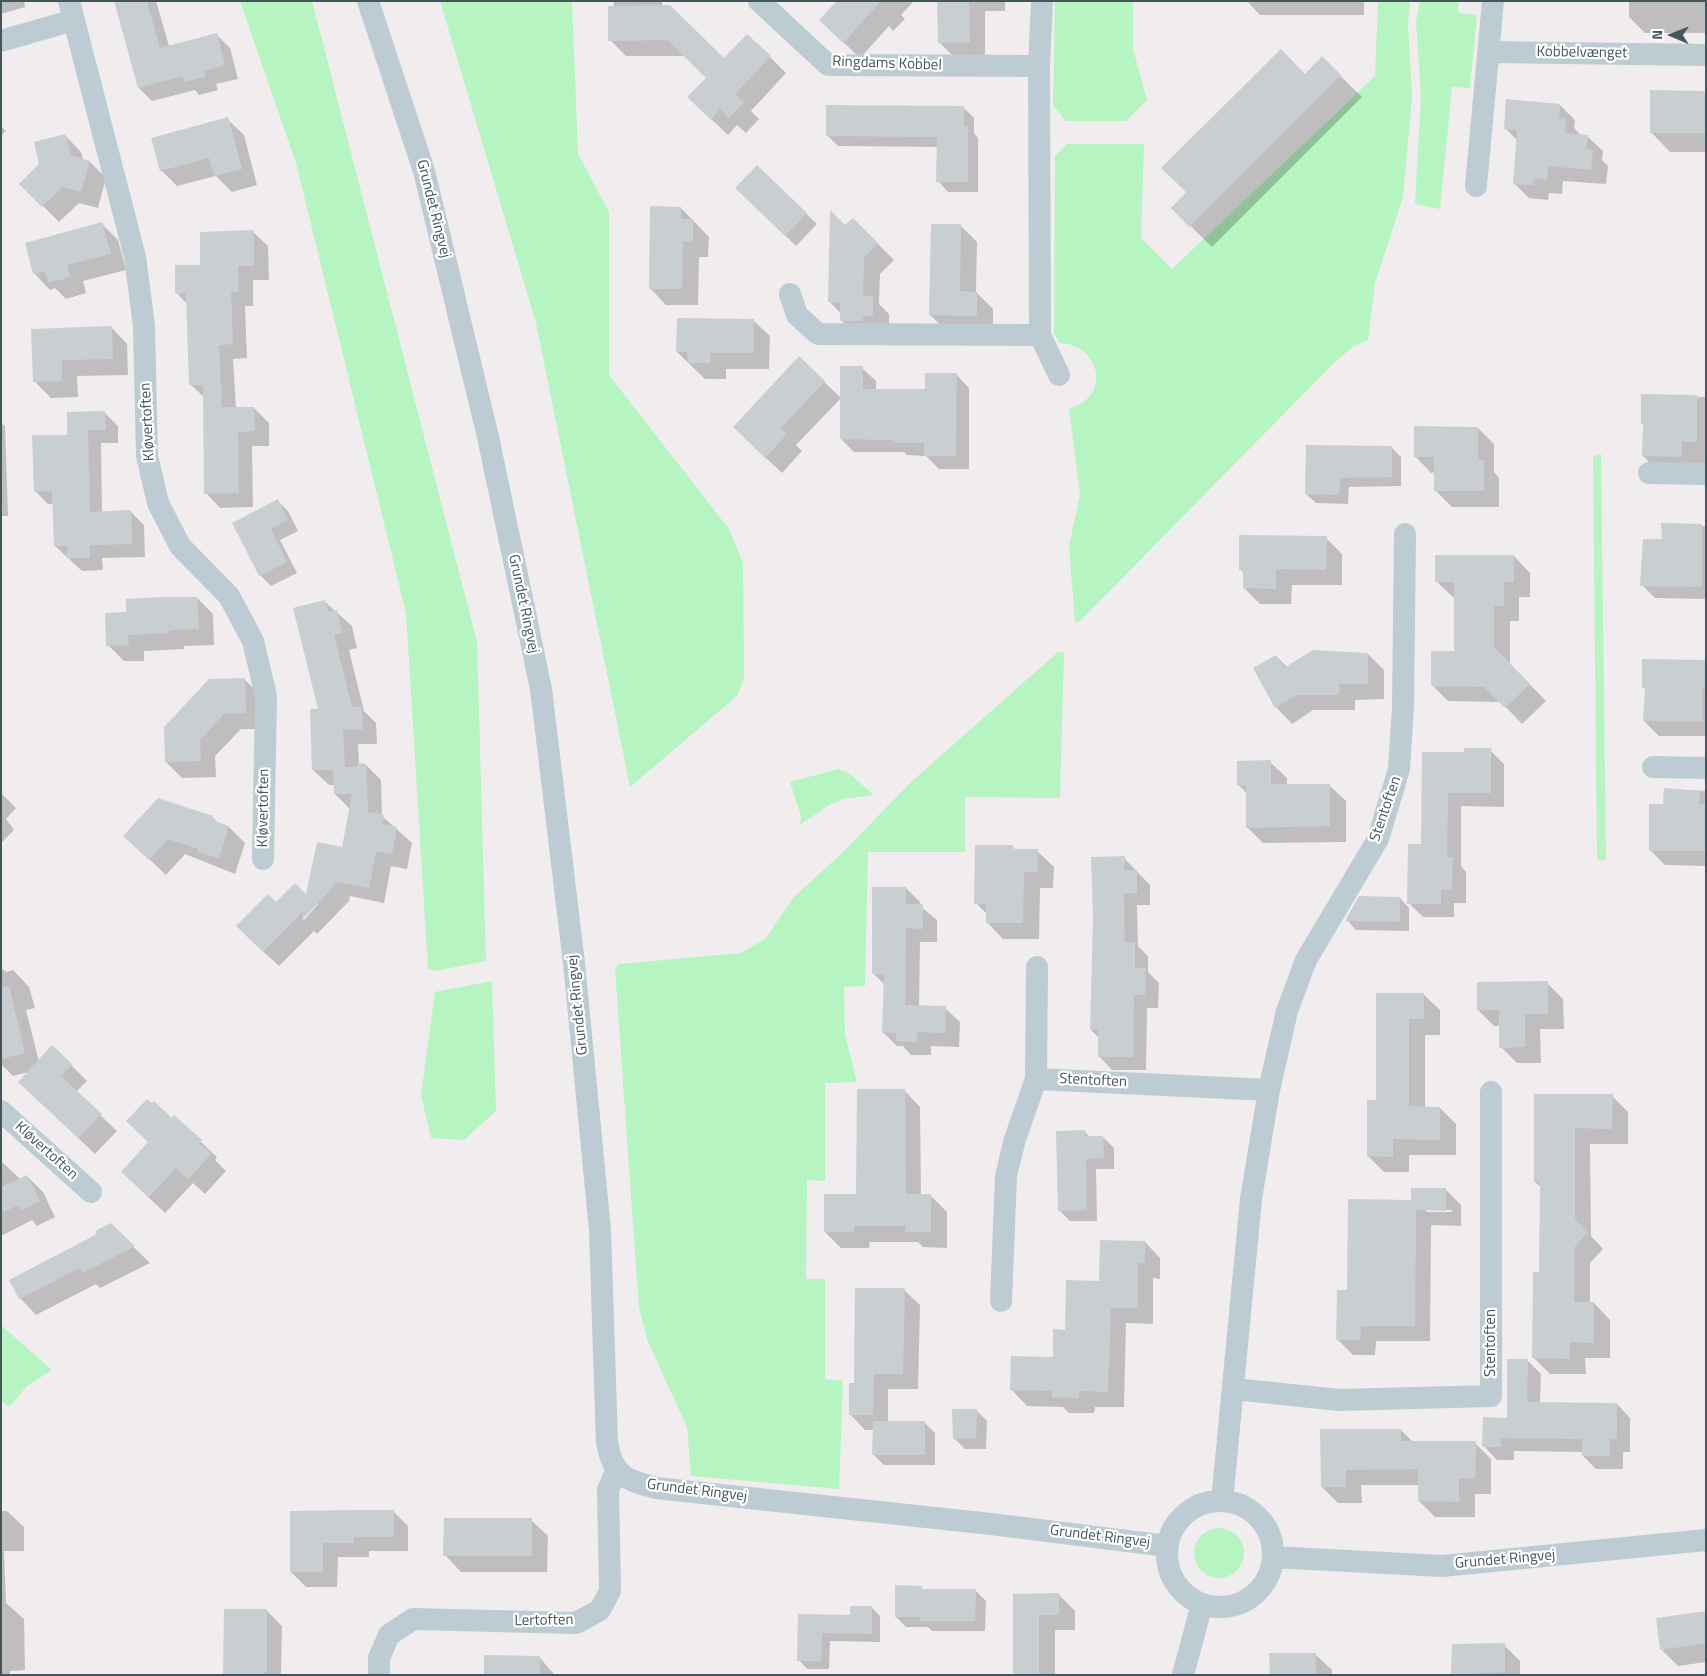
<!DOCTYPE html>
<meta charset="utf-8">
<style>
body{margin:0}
#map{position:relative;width:1707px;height:1676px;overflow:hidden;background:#f1edee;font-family:"Titillium Web",sans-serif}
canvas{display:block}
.frame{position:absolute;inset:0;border:2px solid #43565d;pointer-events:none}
.north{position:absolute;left:1647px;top:10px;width:50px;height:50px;-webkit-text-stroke:4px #fff;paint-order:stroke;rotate:271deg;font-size:14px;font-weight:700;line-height:20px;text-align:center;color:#43565d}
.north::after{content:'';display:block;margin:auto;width:18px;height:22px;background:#43565d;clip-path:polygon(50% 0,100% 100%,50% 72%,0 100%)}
</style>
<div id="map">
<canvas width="1707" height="1676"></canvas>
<div class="frame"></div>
<div class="north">N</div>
</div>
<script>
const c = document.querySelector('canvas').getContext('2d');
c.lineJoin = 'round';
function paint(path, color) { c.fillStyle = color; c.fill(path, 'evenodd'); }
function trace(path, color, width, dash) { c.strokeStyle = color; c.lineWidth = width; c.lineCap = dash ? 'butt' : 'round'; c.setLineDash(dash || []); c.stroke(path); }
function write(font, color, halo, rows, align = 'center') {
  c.font = font + ' "Titillium Web",sans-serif'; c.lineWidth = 4.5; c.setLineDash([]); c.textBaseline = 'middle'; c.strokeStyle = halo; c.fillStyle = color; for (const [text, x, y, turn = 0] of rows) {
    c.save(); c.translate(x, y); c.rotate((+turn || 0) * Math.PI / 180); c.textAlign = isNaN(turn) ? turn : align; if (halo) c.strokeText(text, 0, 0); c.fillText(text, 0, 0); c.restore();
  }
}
paint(new Path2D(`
 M240,1h72l165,641 9,319 -51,10 -7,-2 -22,-356 -110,-450z
 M440,1h132l6,153 31,58v163l120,154 14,34 1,116 -7,17 -107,91 -94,-464z
 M1055,1h78v48l14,51 -21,21h-60l-13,-15z
 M1378,1h32l-2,23 4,73 -9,100 -28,86 -7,57 -15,7 -17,14 -256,260 -5,1 -6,-76 11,-51 -11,-87c42,-9 33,-63 -9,-65l-6,-9 1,-178 12,-12h77l-3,94 31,31 203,-193z
 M1420,1h39l-1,12 19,2 -7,73 -18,-1 -12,122 -25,-5 6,-109 -5,-73z
 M1601,454l5,406h-9l-4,-404z
 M1058,652h6l-4,146 -95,-1v55h-97l-3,134 -21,1 1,47 12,48 -32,1v98l-18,-1 -1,99h19v100l18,2 -4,108 -148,-13 -4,-49 -39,-85 -9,-34 -24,-339 4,-5 122,-11 24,-14 28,-41 51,-47 66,-68z
 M838,769l12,5 24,21 -32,4 -16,8 -26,18 1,-9 -11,-34z
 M492,981l4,130 -32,29 -33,-2 -10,-43 14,-103z
 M1,1325l51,45 -25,16 -18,21 -8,-7z
 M1194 1553a25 25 0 1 1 50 0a25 25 0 1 1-50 0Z`), '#b6f4c2');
paint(new Path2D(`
 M1,1h23l1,6 -24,7z
 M116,1h40l13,45 47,-12 14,14 8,31 -22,5 2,6 -19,5 -4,-5 -43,11 -13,-13z
 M614,1h48v6l62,53 46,-3 16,16 -35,38 8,8 -13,14 -9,-8 -9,10 -23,-22 2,-35 -22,-22h-59l-16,-16z
 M839,1h75l-13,14 4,4 -12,12 -4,-5 -29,32 -23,-22z
 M939,1h66v10h-20v47h-30l-16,-16z
 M1247,1h117v14h-104z
 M1629,1h77v32h-61l-16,-16z
 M1322,58l40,39 -150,150 -40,-39z
 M1706,92v60h-36l-19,-20z
 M1560,105l15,15 -1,8 7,7 6,1 16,15 -1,9 6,6 -2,18 -43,-3 -1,13 -13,-1 -1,7 -19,-2 -15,-15 4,-42 -13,-13z
 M964,108l10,10v15l4,5v54h-30l-10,-11v-34l-100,-1 -11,-11z
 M227,119l17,16 13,50 -25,7 -16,-16 -39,10 -16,-16z
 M1,126l5,5 -5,5z
 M65,135l16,17 2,8 7,2 16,16 -8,30 -19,-5 -20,19 -38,-38z
 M757,167l60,57 -21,22 -59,-58z
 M681,208l28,29 -1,20h-9l-1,48h-32l-16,-17z
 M853,219l41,41 -14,14 -1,30 10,10v17l-31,5 -17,-16v-6l-11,-12 15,-75z
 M102,224l16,16 8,30 -43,11 3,12 -20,6 -11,-11 -5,2 -16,-17z
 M961,226l16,16 -1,50 17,17v23l-46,-1 -17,-16z
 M253,232l15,14 1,34h-16v26h-8l2,52 -14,1 3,49h18l15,15v23h-17l1,61 -33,1 -14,-15 -1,-95 -14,-13 -4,-81 -10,-11 24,-27z
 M753,320l17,16 -1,33h-43v10h-21l-28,-27z
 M111,327l16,17 1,31 -51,1 1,21 -27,1 -16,-16 -2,-52z
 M1,353l1,33h-1z
 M799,358l42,40 -45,47 6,6 -20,22 -32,-30z
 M862,368l14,13v9l50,1 30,-17 13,14v81h-30l-13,-13 -19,-1 -3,-3h-50l-13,-13z
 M1643,396l63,1v74l-50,-2 -13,-13 2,-30 -3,-3z
 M105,413l13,13v17h-17l1,70 29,-1 13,13 1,32 -43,1 1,12 -21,1 -27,-25 -1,-42h-6l-13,-13 33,-55z
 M1,423l4,3 3,90h-7z
 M1478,428l16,16v28l5,6v29h-47l-16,-16 -1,-19 -4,1 -16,-17z
 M1392,448l9,9v29l-52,1 -1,17 -32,-1 -10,-9z
 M278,501l10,10 10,20 -18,9 17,33 -26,13 -11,-11 -26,-52z
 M1663,525l43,1v73l-51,-1 -13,-13 21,-44z
 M1326,538l16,16v31h-50l-1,19h-31l-16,-16v-15l-4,-4z
 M1514,556l16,17v24h-11v24h-9v43l36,37 -24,23 -21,-22 -53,-1 -16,-16 23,-33v-55h-2l-17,-16z
 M197,598l16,16 1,31 -30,1v3l-40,2v10h-20l-16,-16z
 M325,602l27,24 5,22 -8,2 15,61 12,12 1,21h-19l1,20 7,1 15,15 1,36 30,27 -5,26 -16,-3 -7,37 -34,-7 -1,5 -32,33 -3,-3 -35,35 -26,-24 23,-38 31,-7 36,-49 7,-39 -15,-15v-9h-6l-16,-15 7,-60zM316,903l2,1 -14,16 -2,-2z
 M1368,654l16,16v29l-29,1v10h-42l-21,14 -16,-17v-51l11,11z
 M1706,661v75h-47l-15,-15 2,-31 -3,-3z
 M244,679l16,16 1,34h-20l-26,27 1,21 -34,1 -16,-16z
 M1490,750l14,14v43l-43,-1v60l5,6v31h-12v14h-31l-14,-14 13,-58 43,-92z
 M1270,762l17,16v7h42l17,16v41l-83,1 -16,-16v-33l-8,-9z
 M1665,789l41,2v75l-41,-1 -15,-15 14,-45z
 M1,793l15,15 -10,11 8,11 -13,13z
 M212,817l7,7 10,3 16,16 -10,31 -50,-20 -19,21 -41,-39z
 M1013,847l3,3 21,1 17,16 -1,21h-13l-1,51h-36l-16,-17v-8l-11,-11z
 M1124,858l26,27v20h-13l1,41 10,10v16l11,11 -1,25h-11l-1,62h-34l-13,-14v-18l-8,-8z
 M906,888l14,14v4l17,14v22h-17l-1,65 26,1 15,14 -1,25 -28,-1v9h-20l-8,-9h-6l-14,-14 2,-47 -12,-12z
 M1400,898l9,10v23l-53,-1 -9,-10z
 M1,968l5,4 7,-2 16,17 6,21 -9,2 13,52 32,3 16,16 -11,11 41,39 -22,23 -59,-56 -7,-26 -16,4 -12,-12z
 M1547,983l16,16 1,30h-24l1,34h-24l-16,-16 -1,-21h-6l-16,-16z
 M1377,994h46l17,16v25h-15v73h15l16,16v31h-47v17h-25l-16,-16 9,-55z
 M904,1090l16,17 1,88 10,1 16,16v36l-24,-1 -5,-5h-48l-1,6h-28l-16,-16 32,-37z
 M1535,1095l77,1 16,16v32h-38l1,92 12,13 -13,14v40h4l16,17v38h-25l1,16h-36l-16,-16 6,-84 2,-86 -7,-6z
 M174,1117l43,40 -2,3 11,11 -21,23 -12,-11 -28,30 -43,-41z
 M1085,1132l5,5h13l11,11v21h-18l1,52h-27l-11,-11z
 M1,1161l19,18 7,-3 16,16 12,25 -18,9 -5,-6 -31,16z
 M1445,1189l16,16v21l-30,-1 -1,116h-54l-1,14h-22l-16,-16 11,-48 64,-90zM1426,1209l26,1v2h-26z
 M111,1225l39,38 -50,25 -4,-4 -60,31 -16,-17z
 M1145,1242l15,16v21l-7,-1v46l-27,-1 -2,84h-29l-1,6h-25l-6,-6 -36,-1 -15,-16 42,-32 12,-27 34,-49z
 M904,1290l16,15 -2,84h-30v33h36l11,11v32h-51l-10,-10v-25h-9l-15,-16 6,-29z
 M1527,1360l14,14 -1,30h77l13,14v34h-7v17h-27l-13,-13v-4l-69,-1v9h-17l-13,-14 24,-27z
 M976,1410l11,11 -1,28h-21l-11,-11z
 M1401,1430l12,12 62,1 16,16v35h-16v23h-40l-16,-16v-16h-58l1,18h-24l-16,-16z
 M1,1511h6l17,16v24h-20l2,52 18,16 1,51 -15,1v4h-9z
 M393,1511l15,15v25h-39v6h-31l-1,30h-31l-15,-15v-59z
 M531,1520l17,16 -1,36h-86l-16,-17z
 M921,1587l3,3h51l11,11 -1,30h-53l-4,-4h-22l-10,-10z
 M1015,1595h44l16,16v19h-20v43l2,2h-42z
 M872,1608l8,8v26l-50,-1 -1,28h-22l-8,-9v-44l52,1z
 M267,1611l15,15 -1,49h-57z
 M1706,1612v50l-28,4 -16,-16z
 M1504,1645l16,16v14h-71z
 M1315,1654l17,16v5h-61z
 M539,1657l16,18h-70z`), '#0003');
paint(new Path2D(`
 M114,1h33l13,47 57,-15 8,32 -21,6 1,6 -21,5 -1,-6 -45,12z
 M837,1h44l-38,42 -24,-23z
 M937,1h32l1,41 -32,1z
 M670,5l54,53 23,-24 24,22 -36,38 9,8 -15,16 -9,-9 -9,11 -24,-23 19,-19 -38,-38 -60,1v-35z
 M1281,49l24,25 17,-18 19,19 -152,152 -18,-19 15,-16 -25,-24z
 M1650,90l56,1v42h-56z
 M1506,99l54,5 -1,14 7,1 -1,14 23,2 -2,14h7l-2,21 -43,-4 -1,14 -13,-2 -1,7 -20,-1 4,-54 -13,-1z
 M826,105l138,1v20h4v56h-32l1,-45 -111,-1z
 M228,117l14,52 -28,7 -5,-18 -49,13 -9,-33z
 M65,134l6,21 19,6 -9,31 -19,-5 -20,20 -23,-23 20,-20 -5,-22z
 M757,165l50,48 -22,23 -50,-48z
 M650,206l31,1v12h12v23l-10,-1 -1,48h-33z
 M830,210l15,15 8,-7 25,25 -14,15 -1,38h10v20h-10v5h-23v-18l-12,-1z
 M102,222l9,32 -44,11 4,12 -23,6 -3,-12 -12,3 -8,-31z
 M931,224h30l-1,67 17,1v24l-48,-1z
 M254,230v36h-16l1,26h-8l2,52 -14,1 3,62h32l1,24 -17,1 1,61 -35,1 -1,-109h-14l-3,-92 -11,1v-29h25v-33z
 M677,318l77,1v34h-44v10h-22l-1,-11h-11z
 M112,326l1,33 -51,1v21l-29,1 -2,-53z
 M799,356l26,25 -44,47 6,6 -22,24 -32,-31z
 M840,366h23v23h62v-16h32l-1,83h-32v-13h-32l1,-3 -53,-1z
 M1641,394l56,1v47h-15v15l-40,-1 1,-32h-2z
 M105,411l1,19h-18l2,82 41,-2 1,34 -42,1v13h-23v-12h-13l-2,-55 -18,1 -2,-57h35v-23z
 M1414,426l64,1v33h6v31h-50v-34h-20z
 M1306,445l86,1v31l-52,1 -1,17 -34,-1z
 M278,499l10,21 -17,9 16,33 -28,14 -27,-53z
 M1661,523l41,1v63l-62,-1 3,-47h19z
 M1239,535l88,1 -1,34 -50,-1v20l-33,-1v-18h-4z
 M1435,555h79v27h-10v24h-10v41l36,37 -25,24 -21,-21 -53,-1v-35h23v-69h-19z
 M164,597h33l2,32 -30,1v3l-41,2 1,10 -23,1 -1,-33 21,-1v-13z
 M325,600l3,12 9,-2 5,23 -8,2 18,72h10l1,22 -20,1 2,37h12l1,-4 8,1 2,48 16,3 -2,9 15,3 -5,27 -16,-3 -7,37 -34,-6 -1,4 -32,34 1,-9 -40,41 -27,-26 32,-32 8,8 19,-19 11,11 11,-52 25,5 10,-53h-18l-1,-24h-21l-2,-61h8l-25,-101z
 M1313,650l55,3v31h-29v11h-42l-22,13 -22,-40 23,-13 8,13z
 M1642,659l64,1v29h-4l1,33 -60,-1 2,-33h-3z
 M245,678l1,35 -22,1 -24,26 1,21 -36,1 -1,-35 45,-48z
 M1464,748h27v45h-43l-1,64h6l-1,33h-11v14h-34l1,-60h13l1,-92h42z
 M1271,760v24h59v42l-84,2v-42h-9v-25z
 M1664,788l36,3 -1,13h7v47h-57v-47h14z
 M158,798l55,18 -1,4 17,6 -10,32 -22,-6 2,-3 -31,-10 -19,21 -26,-24z
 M975,845h38l1,4h24l-1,23h-13l-1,51h-37v-19h-12z
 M1125,856l-1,14h13v23h-13l1,49h10v26h11l-1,27h-11l-1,62h-35v-27h-8l3,-112 -2,-61z
 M872,887h34v17h17v25l-17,-1 -1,77 41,1 -1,27 -28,-1v10l-21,-1v-8h-14l2,-59h-12z
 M1359,896l41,1v25l-55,-1z
 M1548,981v33h-23v33l-26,1v-38h-22v-28z
 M9,986l16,67 -24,6v-72z
 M1376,993h48v26h-15v87l31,1v33l-47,-1v18l-26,-1v-56h9z
 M52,1045l20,19 -11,12 41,38 -24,24 -60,-56z
 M857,1089h48l1,105h25v38h-26l1,-6h-52v6h-30v-38h32z
 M1534,1094h79l-1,35 -37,-1v91l13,13 -13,14 -1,56h20v41l-24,-1v17l-38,-1 1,-86h6l1,-90h-6z
 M147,1099l5,4 2,-2 18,17 2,-3 28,25 -3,3 12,11 -23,25 -12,-11 -27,29 -28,-25 27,-30 -22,-21z
 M1085,1130v6h18l1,22 -18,1 1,51 -29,1 -2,-80z
 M27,1175l13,26 -19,10 -3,-6 -17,8v-26z
 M1411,1188h35v23l-30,-1 -1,116h-54l-1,14h-24l1,-50h10l1,-91 63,1z
 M111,1223l24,23 -52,27 -3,-5 -61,31 -10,-19 88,-46 -2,-3z
 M1100,1240l45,1v22h-7v45h-27l-3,84 -29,-1v7l-27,-1v-6l-42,-1 1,-34 42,1v-28l12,1 1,-50 33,1z
 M855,1288h50l-2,86h-29l-1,41h-24v-32h5z
 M1507,1359h21l-1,43 90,1v36h-7v17h-28v-17l-81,-1v9h-19l1,-30 24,1z
 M952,1409h25l-1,29 -23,1z
 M873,1421h52v34h-53z
 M1320,1429h81v12h75l-1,38 -16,-1v24l-41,-1v-32l-72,1v17h-25z
 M358,1510h36v27h-40v6h-31v29h-33v-61z
 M444,1518h88v38h-89z
 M895,1585l27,1v3h54l-1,32h-55v-4h-25z
 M1059,1593v22h-20v60h-26v-81z
 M850,1606h22v28l-50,-1 -1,28h-24l1,-47 52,1z
 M224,1609h43v63h-3l-1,3h-40z
 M1706,1611v32l-46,7 -4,-32z
 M1505,1643v29l-54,3 1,-31z
 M1269,1653h47v22h-46z
 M484,1655l56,1v19h-56z`), '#c9ced3');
trace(new Path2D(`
 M69,1l66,256 9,69 3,130 11,47 22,43 49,50 24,45 13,55 -3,163
 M368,1l56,170 64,266 53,252 33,274 26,267 7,213c6,33 19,37 49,45l335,36 176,22
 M759,1l69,64 211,1
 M1042,1l-3,65 1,269 19,40
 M1,41l73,-21
 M1489,52l217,3
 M1476,186l17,-185
 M790,294l7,21 21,19 222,1
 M1649,473l57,1
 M1653,767l53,1
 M1036,1079l233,11
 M1,1111l90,81
 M1001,1301l5,-125 9,-37 21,-60 1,-112
 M1234,1389l105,11 152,-4v-304
 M1222,1501l29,-302 18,-109 18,-79 19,-51 72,-121 21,-70 4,-62 2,-173
 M1167 1554a53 53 0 1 1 106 0a53 53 0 1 1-106 0Z
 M1273,1557l169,9 264,-26
 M379,1675v-17l10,-23 24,-16 163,4 24,-13 10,-19 -2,-101 8,-19
 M1183,1675l19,-71`), '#bcccd2', 22);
write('15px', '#43565d', '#fff', [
 ["Kobbelvænget",1582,53,1],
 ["Ringdams Kobbel",887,64,2],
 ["Grundet Ringvej",433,209,76],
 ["Kløvertoften",148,422,-93],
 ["Grundet Ringvej",523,604,78],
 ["Kløvertoften",264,808,-89],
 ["Stentoften",1386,809,-71],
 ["Grundet Ringvej",578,1005,-96],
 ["Stentoften",1093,1081,3],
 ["Kløvertoften",46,1151,42],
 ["Stentoften",1491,1343,-90],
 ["Grundet Ringvej",697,1491,7],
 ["Grundet Ringvej",1100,1537,7],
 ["Grundet Ringvej",1505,1560,-5],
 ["Lertoften",544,1621,-1]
]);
</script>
